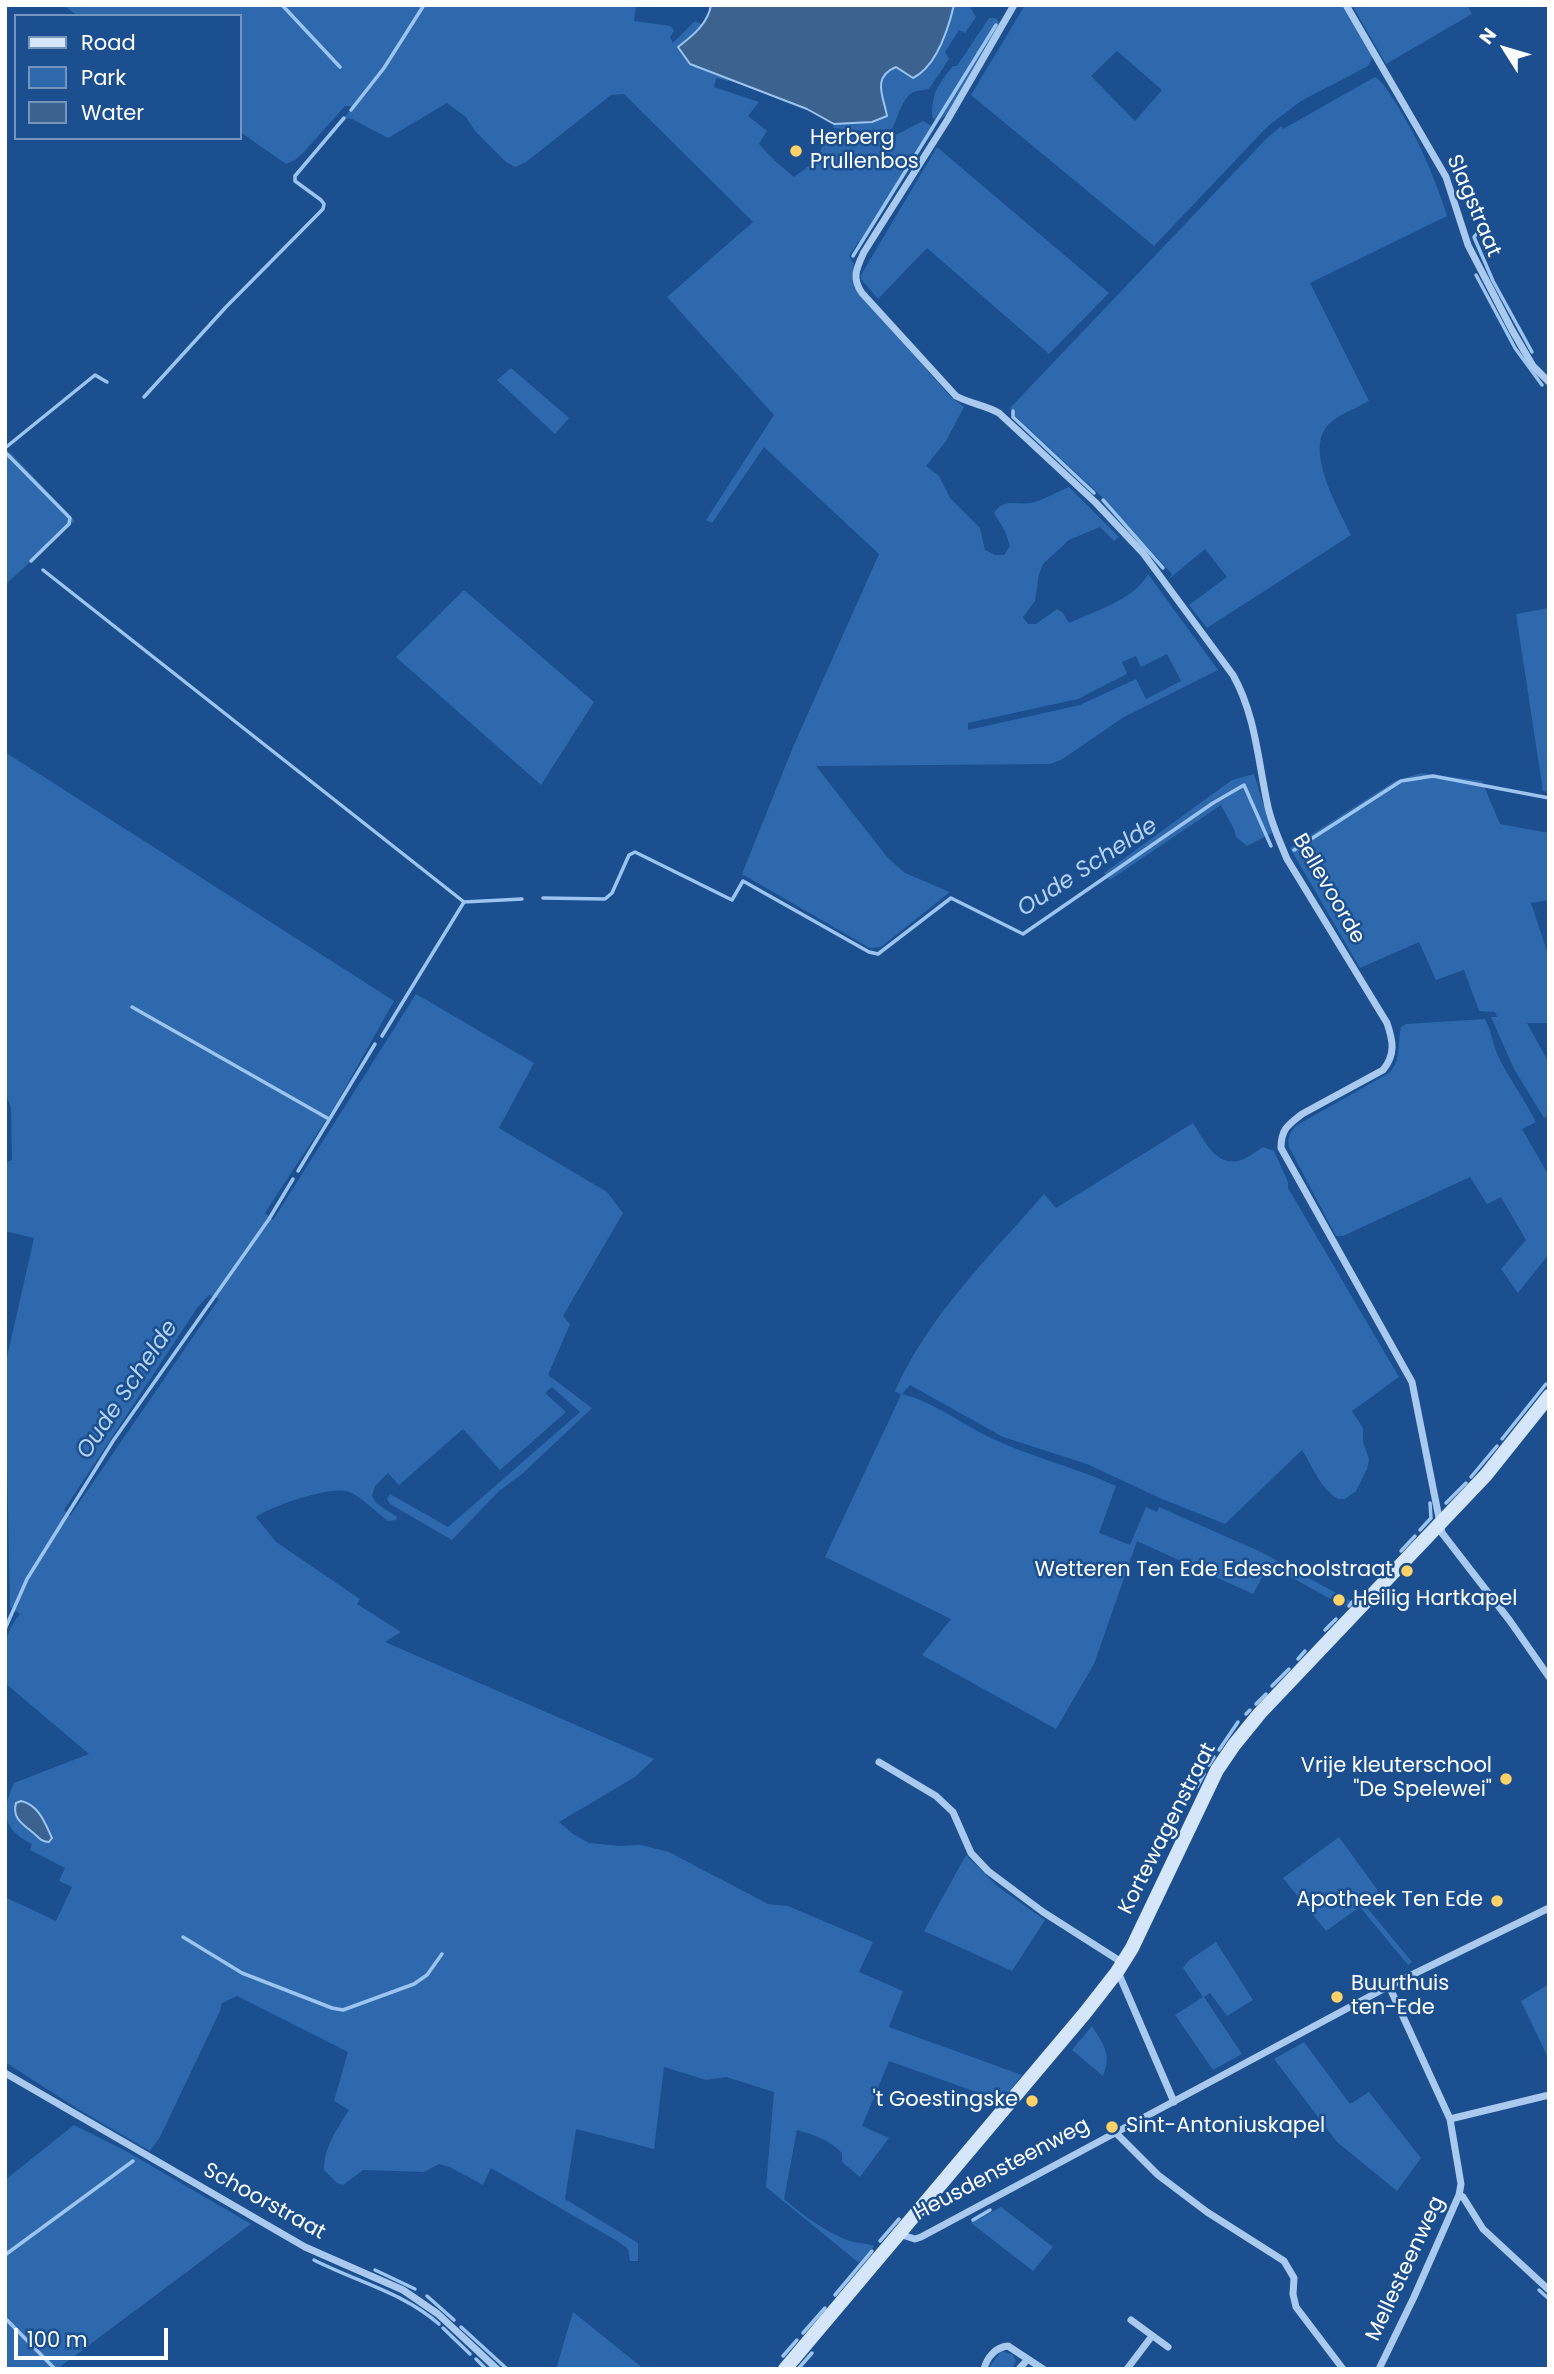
<!DOCTYPE html>
<style>
body{margin:0}
#map{position:relative;width:1554px;height:2374px;overflow:hidden;background:#1b4f8f;font-family:Poppins,sans-serif}
canvas{display:block}
.frame{position:absolute;inset:0;border:7px solid #fff;pointer-events:none}
.legend{position:absolute;left:14px;top:14px;width:228px;height:126px;box-sizing:border-box;background:#1b4f8f;border:2px solid #7695bc;margin:0;padding:9px 12px;list-style:none;font-size:21px;color:#fff}
.legend li{display:flex;align-items:center;gap:14px;height:35px}
.legend b{width:35px;border:2px solid #7695bc}
.north{position:absolute;left:1470px;top:14px;width:70px;height:70px;-webkit-text-stroke:5px #1b4f8f;paint-order:stroke;rotate:307deg;font-size:19px;font-weight:700;line-height:28px;text-align:center;color:#fff}
.north::after{content:'';display:block;margin:auto;width:24px;height:32px;background:#fff;clip-path:polygon(50% 0,100% 100%,50% 72%,0 100%)}
.scale{position:absolute;left:14px;top:2328px;width:154px;height:32px;box-sizing:border-box;border:4px solid #fff;border-top:0;padding-left:9px;font-size:21px;line-height:24px;white-space:nowrap;color:#fff;-webkit-text-stroke:5px #1b4f8f;paint-order:stroke}
</style>
<div id="map">
<canvas width="1554" height="2374"></canvas>
<div class="frame"></div>
<ul class="legend">
<li><b style="height:9px;background:#d6e6fa"></b>Road</li>
<li><b style="height:19px;background:#2e69ad"></b>Park</li>
<li><b style="height:19px;background:#3c6290"></b>Water</li>
</ul>
<div class="north">N</div>
<div class="scale">100 m</div>
</div>
<script>
const c = document.querySelector('canvas').getContext('2d');
c.lineJoin = 'round';
function paint(path, color) { c.fillStyle = color; c.fill(path, 'evenodd'); }
function trace(path, color, width, dash) { c.strokeStyle = color; c.lineWidth = width; c.lineCap = dash ? 'butt' : 'round'; c.setLineDash(dash || []); c.stroke(path); }
function write(font, color, halo, rows, align = 'center') {
  c.font = font + ' Poppins,sans-serif'; c.lineWidth = 5; c.setLineDash([]); c.textBaseline = 'middle'; c.strokeStyle = halo; c.fillStyle = color; for (const [text, x, y, turn = 0] of rows) {
    c.save(); c.translate(x, y); c.rotate((+turn || 0) * Math.PI / 180); c.textAlign = isNaN(turn) ? turn : align; if (halo) c.strokeText(text, 0, 0); c.fillText(text, 0, 0); c.restore();
  }
}
paint(new Path2D(`
 M63,5h573l-2,16 37,5 3,5 -4,6 3,6 22,-22 7,4 -24,22 13,17 42,18 -17,-4 -2,9 45,15 -11,14 19,15 -8,13 16,17 19,16c13,-9 27,-19 29,-36l7,5 8,-10 32,2 28,-4 25,-13 12,7 -72,115 -4,-2 -10,15 5,8 -2,16 3,9 95,107 14,11 -18,34 -20,25 13,10 11,22 30,30 5,22 10,5h9l6,-9 -5,-15 -11,-18c10,-15 21,-8 37,-10 12,-3 26,-11 38,-16l50,50 -5,4 -14,-14 -31,13 -26,24 -4,10 -4,27 -12,16 5,7h8l21,-15 6,4 6,10c26,-12 65,-23 79,-49l70,96 -94,47 -63,43 -11,4 -234,2 71,91 18,16 45,19 -69,55 -11,1 -128,-74 51,-127 86,-193 -115,-107 -52,76 -6,-3 68,-105 -107,-118 86,-75 -129,-128 -13,1 -85,67 -11,5 -9,-5 -31,-31 -9,-14 -19,-14 -59,35 -36,-19 -8,-1 9,-12h-8l-42,47 -8,7 -9,4 -46,-32v-116h-162zM1167,654l14,27 -35,18 -10,-20 -56,26 -112,25v-7l110,-24 49,-25 -5,-12 14,-6 5,11z
 M954,5h15l7,12 -11,16 -6,-3 -14,22 4,7 -20,30c-4,1 -8,1 -12,2 -14,2 -19,27 -25,38l-28,2 -31,-3 1,-4 38,-2 14,-12c-8,-16 -9,-35 10,-43l17,11c23,-24 33,-39 41,-73z
 M1025,5h318l30,52 -5,9 -67,35 -33,25 -114,120 -183,-151zM1117,51l45,39 -27,31 -44,-45z
 M1352,5h115l5,9 -86,50z
 M989,18h7l4,6 -54,91 -9,7 -5,-5c0,-25 6,-32 21,-51h4z
 M1375,77c9,6 14,16 20,25 23,36 39,73 52,114l-137,67 59,118c-12,7 -29,13 -39,22 -28,25 9,86 21,112l-144,93 -18,-23 38,-28 -22,-28 -36,30 3,-5 -72,-79 -85,-79 -5,-8 256,-269 15,-13 2,3z
 M937,147l172,146 -60,61 -122,-106 -49,51 -17,-20v-4z
 M511,368l58,50 -14,16 -58,-54z
 M10,452l65,69 -70,64v-130z
 M464,590l130,112 -53,83 -145,-128z
 M1549,608v184l-6,-1 -27,-177z
 M5,752l389,249 -59,105 -70,107 8,7 143,-226 118,69 -35,65 108,64 16,21 -60,103 7,8 -22,51 44,33 -70,66 -23,17 -47,49 -62,-36 -3,-5 3,-5 58,33 132,-115 -28,-25 -7,6 21,19 -66,58 -37,-41 -64,56 -11,-12 -13,13 -3,10 4,7 21,14 -1,3 -8,1c-13,-9 -27,-26 -42,-30 -19,-4 -75,15 -90,26l20,25 84,57 -3,5 44,28 -16,10 269,117 -19,18 -76,45 14,12 16,9 31,3 21,-1 28,7 99,52 20,2 85,36 -14,30 44,19 -14,36 133,48c-7,8 -15,23 -26,24l-107,-38 -27,65 27,12 -29,39 -18,-15v-9c-13,-13 -27,-18 -45,-23l-13,69c19,16 40,32 63,41 9,3 19,3 27,6l-15,17 -93,-76 8,-95 -48,-15 -20,3 -42,-13 -10,82 -78,-20 -11,70 73,44v18h-8l-2,-12 -9,-7 -128,-74 -8,17 -33,-18 -11,-3 -15,8 -61,-2 -20,15 -6,-2 -13,-13c0,-23 13,-41 25,-60l-15,-9 14,-49 -111,-56 -15,7 -2,8 -60,126 -10,14 -72,-42 -73,-47v-165l51,24 16,-34 -13,-6 6,-13 -35,-18 2,-6c-30,-15 -31,-32 -18,-61l75,-29 -84,-71c0,-27 -4,-47 15,-69l-10,-7 -5,-241 29,-128 -29,-7v-68l7,-3 -1,-52 -6,-16zM209,1295l10,4 -149,217 -6,-6 133,-202z
 M1421,773l61,8 18,43 49,9v67l-18,3 18,54v66h-22l22,40v52l-5,3 -30,-49 -23,-52h6l-2,-5 -16,-1 -15,-41 -28,10 -17,-38 -59,26 -70,-120 105,-67z
 M1254,774l18,59 -25,13 -11,-9 -2,-8 -13,-24 -111,75 -6,-7 128,-93z
 M1485,1019c7,13 8,28 15,41 11,21 25,40 36,62l-14,7 27,47v78l-31,39 -17,-24 25,-29 -25,-43 -14,7 -17,-27 -127,59h-7l-47,-89c-2,-10 1,-15 8,-22l92,-52c13,-13 8,-30 12,-46l5,-3z
 M1193,1123c10,15 22,43 45,38 9,-2 17,-9 25,-14l11,4 14,31v6l111,189 -47,34 11,17v14l6,17 -2,10 -11,22 -11,8h-7c-18,-11 -25,-32 -36,-49l-77,74 -63,-25 -75,-35 -84,-27 -93,-52 -8,9c32,8 58,29 87,43 41,20 86,30 127,49l-17,47 31,12 16,-38 11,5 2,-5 102,45 90,49 -6,6 -76,-42 -16,29 -116,-53 -43,123 -38,65 -134,-74 29,-36 -126,-62 76,-162 -6,-4c33,-75 96,-136 149,-197l12,14z
 M1339,1837l40,55 -15,12 48,58 -4,3 -48,-58 -34,24 -43,-53z
 M966,1855l31,31 48,34 -33,51 -88,-40z
 M1216,1942l37,58 -26,16 -17,-23 -6,4 38,57 -29,16 -38,-55 28,-18 -20,-29 5,-7z
 M1549,1984v76l-28,-59z
 M1092,2026c12,20 20,27 11,50l-31,-26z
 M1304,2042l46,62 19,-12 52,66 -24,33 -60,-49 -63,-83z
 M74,2125l52,26 125,73 -190,142 1,3h-57v-189z
 M1001,2207l52,40 -20,24 -62,-48z
 M573,2312l71,57h-88z
 M1001,2351l11,3 4,7 -4,8h-24z`), '#2e69ad');
const water = new Path2D(`
 M711,5h243c-6,25 -17,61 -41,73l-17,-11c-25,10 -12,31 -9,49l-15,6 -38,2 -27,-15 -117,-45 -12,-17c14,-11 30,-23 33,-42z
 M21,1801c18,4 24,22 31,37l-3,4c-9,0 -11,-6 -18,-11 -10,-8 -19,-14 -15,-28z`);
paint(water, '#3c6290');
trace(water, '#9cc4f0', 2);
trace(new Path2D(`
 M282,5l58,62
 M351,110l33,-42 40,-63
 M1478,232l-4,5 19,44 39,71
 M853,256l143,-231
 M1476,275l39,73 27,37
 M144,397l82,-90 97,-98 1,-5 -3,-4 -26,-19v-5l49,-58
 M1013,411v6l81,76
 M5,448l90,-73 12,7
 M5,452l65,66 -1,6 -38,37
 M1103,500l60,68
 M43,570l421,332
 M1294,850l107,-69 32,-5 116,22
 M543,898l62,1 7,-6 17,-38 6,-3 97,48 11,-19 126,71 9,2 73,-56 72,36 190,-131 31,-18 27,61
 M132,1007l197,112
 M382,1036l82,-134 58,-3
 M298,1171l77,-127
 M1502,1439l44,-55
 M1471,1477l26,-31
 M1446,1503l20,-20
 M1420,1530l11,-12 -1,-15
 M1401,1551l14,-15
 M1349,1606l3,-4
 M5,1629l22,-50 86,-138 156,-222 24,-40
 M1325,1630l11,-11
 M1298,1659l7,-8
 M1272,1686l17,-17
 M1256,1704l10,-10
 M1246,1714l4,-4
 M1219,1750l19,-28
 M1209,1765l5,-8
 M1197,1787l7,-13
 M183,1937l59,36 90,35 11,2 71,-26 13,-9 15,-21
 M973,2220l17,-10
 M880,2241l19,-22
 M5,2255l128,-94
 M314,2260c43,22 88,32 125,64
 M375,2270l40,19
 M1539,2290l10,9
 M835,2295l37,-44
 M427,2296l27,24
 M5,2318l50,51
 M461,2327l46,42
 M443,2328l27,26
 M803,2333l22,-25
 M783,2356l14,-16
 M476,2359l10,10
 M798,2369l14,-16`), '#9cc4f0', 3.5);
trace(new Path2D(`
 M1014,5l-66,114 -84,133c-7,15 -13,26 -2,41l94,103c15,8 29,9 43,17l97,90 47,50 90,122c23,41 25,87 35,132 4,18 12,35 19,52l100,164c6,18 9,31 -4,47l-81,44c-14,11 -21,15 -21,34l131,234 30,151 68,88 39,56
 M1346,5l100,172 22,68 44,85 21,36 16,16
 M879,1762l57,34 17,16 18,41 17,18 55,41 80,51
 M1118,1972l56,130
 M5,2073l300,174 98,43 35,24 59,55
 M1450,2119l99,-24
 M1116,2133l42,42 49,37 77,49 10,17 -1,16 3,13 47,62
 M1459,2195l4,2 20,32 66,61
 M899,2234l16,5 6,-2 468,-251 160,-78
 M1131,2320l37,27
 M984,2369c3,-12 12,-22 24,-23l35,23
 M1019,2369l9,-10
 M1127,2369l25,-33
 M1379,2369l35,-72 45,-102 2,-11 -11,-65 -61,-133`), '#a9c9ee', 7);
trace(new Path2D(`
 M785,2369l300,-356 32,-41 15,-24 85,-178 17,-25 26,-32 226,-238 63,-79`), '#d6e6fa', 14);
for (const [x, y, r, color] of [
 [796,151,7,"#ffd166"],
 [1407,1571,7,"#ffd166"],
 [1339,1600,7,"#ffd166"],
 [1506,1779,7,"#ffd166"],
 [1497,1901,7,"#ffd166"],
 [1337,1997,7,"#ffd166"],
 [1032,2101,7,"#ffd166"],
 [1112,2127,7,"#ffd166"]
]) { const dot = new Path2D(); dot.arc(x, y, r, 0, 2 * Math.PI); c.fillStyle = color; c.fill(dot); trace(dot, '#1b4f8f', 2.5); }
write('21px', '#fff', '#1b4f8f', [
 ["Herberg",810,139],
 ["Prullenbos",810,163],
 ["Wetteren Ten Ede Edeschoolstraat",1393,1571,"right"],
 ["Heilig Hartkapel",1353,1600],
 ["Vrije kleuterschool",1492,1767,"right"],
 ["\"De Spelewei\"",1492,1791,"right"],
 ["Apotheek Ten Ede",1483,1901,"right"],
 ["Buurthuis",1351,1985],
 ["ten-Ede",1351,2009],
 ["'t Goestingske",1018,2101,"right"],
 ["Sint-Antoniuskapel",1126,2127]
], 'left');
write('21px', '#fff', '#1b4f8f', [
 ["Slagstraat",1473,206,67],
 ["Bellevoorde",1328,889,60],
 ["Kortewagenstraat",1168,1829,-63],
 ["Heusdensteenweg",1002,2170,-28],
 ["Schoorstraat",264,2202,29],
 ["Mellesteenweg",1406,2269,-65]
]);
write('italic 23px', '#b5d3f5', '#1b4f8f', [
 ["Oude Schelde",1088,868,-33],
 ["Oude Schelde",128,1390,-56]
]);
</script>
